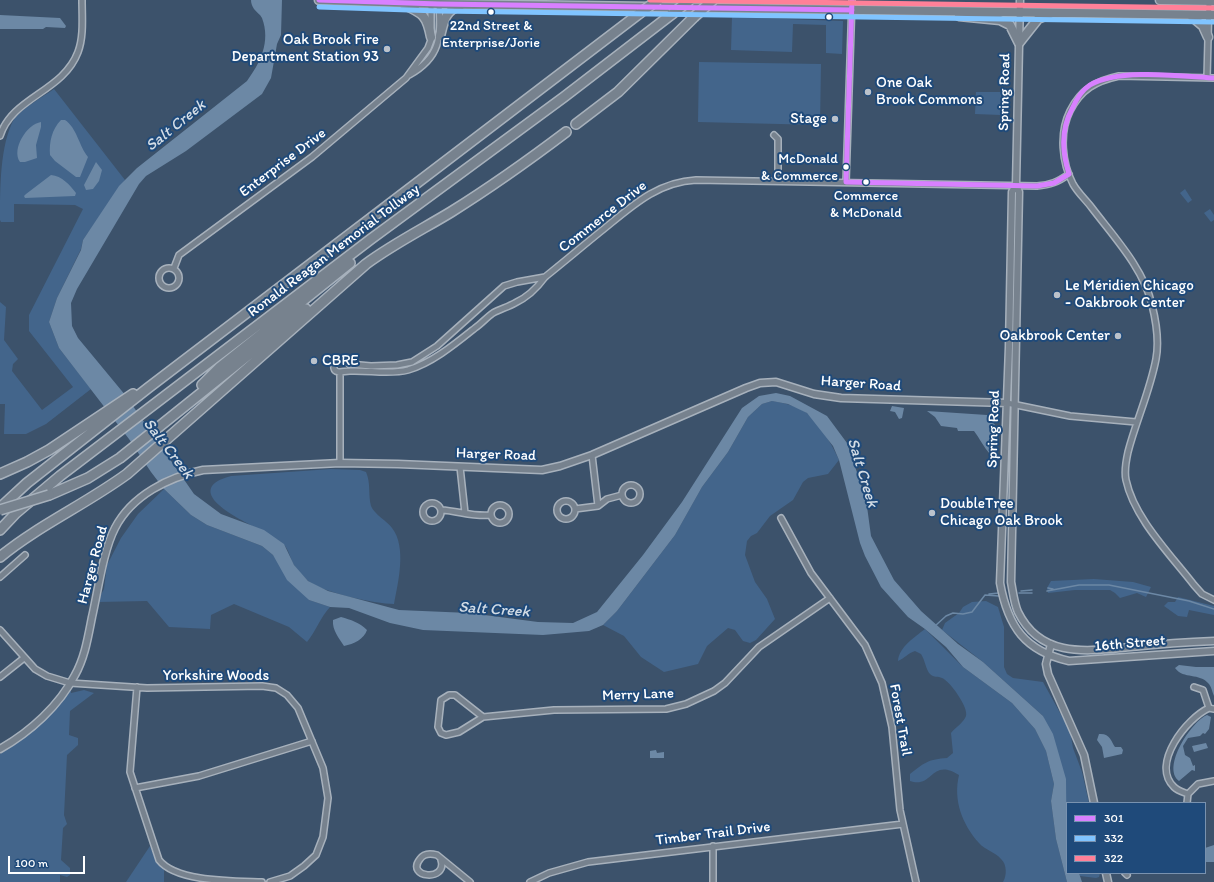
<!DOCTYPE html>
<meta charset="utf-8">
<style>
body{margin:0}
#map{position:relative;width:1214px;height:882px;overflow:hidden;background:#3c526b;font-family:Itim,sans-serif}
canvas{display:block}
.legend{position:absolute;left:1066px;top:802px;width:140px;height:72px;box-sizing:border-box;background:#1f4a7a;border:1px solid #7992af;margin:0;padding:5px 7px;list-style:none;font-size:12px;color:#fff}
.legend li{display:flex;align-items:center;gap:8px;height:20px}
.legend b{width:20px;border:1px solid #7992af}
.scale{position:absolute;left:8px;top:856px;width:77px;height:18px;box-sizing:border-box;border:2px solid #fff;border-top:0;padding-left:5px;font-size:12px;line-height:14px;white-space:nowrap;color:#fff;-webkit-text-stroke:3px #1f4a7a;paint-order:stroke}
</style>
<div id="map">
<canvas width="1214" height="882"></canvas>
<ul class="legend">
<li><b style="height:5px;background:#d880ff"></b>301</li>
<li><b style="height:5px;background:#80c4ff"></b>332</li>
<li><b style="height:5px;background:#ff8098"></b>322</li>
</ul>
<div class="scale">100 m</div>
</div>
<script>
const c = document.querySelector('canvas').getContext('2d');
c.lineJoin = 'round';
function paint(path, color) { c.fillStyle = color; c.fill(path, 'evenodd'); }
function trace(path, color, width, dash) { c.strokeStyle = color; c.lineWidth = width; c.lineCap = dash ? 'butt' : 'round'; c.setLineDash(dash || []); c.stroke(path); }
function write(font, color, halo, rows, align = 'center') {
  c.font = font + ' Itim,sans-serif'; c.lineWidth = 4; c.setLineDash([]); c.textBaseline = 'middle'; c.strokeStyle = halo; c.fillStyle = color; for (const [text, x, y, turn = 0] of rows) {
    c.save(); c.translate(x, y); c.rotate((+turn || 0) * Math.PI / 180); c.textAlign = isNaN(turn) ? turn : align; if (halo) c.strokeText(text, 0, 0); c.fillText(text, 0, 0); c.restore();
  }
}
paint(new Path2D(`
 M732,17l111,4 -1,33 -16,-1v-28l-33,-1 -1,28 -61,-2z
 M699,62l122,2 -1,61 -122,-3z
 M54,89l71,91 -42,60 -2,9 -24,49 -8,24 10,26 32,41 -45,35 -20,10h-22l1,-30h-5v-102l6,5 -2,33 14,19 -5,5 -1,7 30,39 31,-23 -44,-56v-16l54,-106 -8,-4 -61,-1v18h-13l-1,-2c0,-33 0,-75 14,-101 10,-12 27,-21 40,-30z
 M976,92h25v23l-26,-1z
 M1185,189l7,11 -4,3 -8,-10z
 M1210,209l4,6v5l-3,2 -7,-9z
 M772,401c12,2 26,5 35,12 13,11 26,33 32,47l-11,14 -20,4 -5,4 -10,18 -23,16 -13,17 -6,3 -4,5 -2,14 10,27 12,17 8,20 -19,21 -6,3 -7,-2 -8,-11 -7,-2 -21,18 -9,18 -34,8 -23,-15 -17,-21 -21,-11 14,-14 58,-76 27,-48 26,-35 20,-35 14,-13z
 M331,469l29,1 6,2c5,11 2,23 5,34 3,8 16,15 21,22 15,19 6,55 2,76 -18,0 -76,-12 -88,-25 -4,-4 -9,-9 -12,-14 -4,-6 -5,-16 -11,-21 -11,-12 -84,-37 -71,-58 4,-6 13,-8 19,-10z
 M164,489l27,26 16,10 55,21 11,9 36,45 21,7c-10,11 -14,24 -23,35l-18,-15 -55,-23 -23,11 -1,14 -41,-2 -22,-26 -50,1 7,-13 3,-24 14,-27 17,-24z
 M1094,579l39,3 18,5 -5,10 -9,-4 -17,5 -5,-5 -5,-3h-35l-27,3 -1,-5 4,-7z
 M1178,597l36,9v9l-25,-5 -2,7 -9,-1 -14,-10 4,-4h7z
 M986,601l12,6 6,20v40l3,7 6,4 30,4 27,49 3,17 9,24 7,31h-22v22l-1,-12 -23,-97 -60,-54 -41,-32 3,-7 14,-10 4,-6 9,-5z
 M925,629l38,38 49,36 23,26 11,22 8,33 -3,17 5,38 11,43h-64c4,-6 4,-18 -2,-23 -6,-7 -16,-9 -22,-16 -17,-19 -26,-43 -20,-68 -28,-18 -26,14 -49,6v-7c14,-11 19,-15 37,-16l6,-5 -2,-20c4,-5 13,-11 15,-17 3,-8 -16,-35 -24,-38 -4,-2 -8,0 -12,-4 -4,-4 -5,-14 -9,-20l-6,-3c-7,2 -10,7 -17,10 1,-14 17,-24 27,-32z
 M71,689v4l13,-3 10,3 -24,18 -1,24 9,3v7l-11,10 -3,60 3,9 -4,4 -2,32 9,8v7l-3,2 -7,-2v7h-60v-128l36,-26 14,-13z
 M150,846l6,14 8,10v12h-38z
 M1079,873h21l-1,4 -3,1 -16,-2z`), '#43658b');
paint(new Path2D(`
 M251,0h31l-1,35 -4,9 -6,34 -9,16 -76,57 -40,25 -7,8 -62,105 -6,14 1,23 6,12 48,58 68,98 27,20 43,16 20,14 10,21 14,16 20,10 71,19 70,3 69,9 35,1 24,-11 46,-57 39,-53 60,-94 17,-12 17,-3 14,3 37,20 20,27 19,56 5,37 23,44 27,31 37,33 25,18 60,54 10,18 13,45 1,94h12l3,9h-15l-11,-43 -5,-38 3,-17 -8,-33 -11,-22 -23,-26 -49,-36 -17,-20 -21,-18 -17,-12 -27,-30 -16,-31 -5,-13 -21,-83 -6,-14 -26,-33 -19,-9 -16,-3 -10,3 -14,13 -20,35 -26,35 -27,48 -58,76 -14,14 -14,6 -46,4 -120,-5 -33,-7 -41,-15 -19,-1 -21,-7 -22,-20 -14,-25 -11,-9 -55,-21 -16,-10 -27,-26 -13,-17 -22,-33 -70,-91 -10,-26 8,-24 24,-48 2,-10 36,-54 18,-18 110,-87c13,-18 24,-39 15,-63 -2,-4 -6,-6 -8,-9 -2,-3 -3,-6 -3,-9z
 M0,15l60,3 6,8 -1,2 -19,-1 -3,2h-43z
 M61,120h4c12,8 14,26 23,37l-8,20h-4l-21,-16 -5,-6c-1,-13 2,-26 11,-35z
 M41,122v5l-5,18 1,13 -12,4h-5c-9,-13 7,-38 21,-40z
 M96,162l6,8 -3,11 -6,8 -7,1 -2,-5z
 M51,175c11,1 19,10 25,18l-1,3 -50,2 -1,-2 2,-2z
 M892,406l12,2 -2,10 -3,1 -4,-7 -5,-1z
 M927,411l60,4 8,10 -1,25 -4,4c-7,-8 -10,-15 -16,-23h-16l-1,-3 -16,-2 -6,-9z
 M341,617c10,3 18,5 26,13 -3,9 -13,14 -23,16 -5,-8 -12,-16 -11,-26z
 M1179,665l17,2h18v29c-2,-4 -2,-8 -5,-12 -10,-12 -25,-4 -34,-16z
 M1207,715l4,2 -2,12 -4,5 -2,-1 -3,3 -12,2 -5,8 2,9 5,3 3,8 2,-1v6l-3,-1 -13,11c-18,-14 13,-60 28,-66z
 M1099,734c11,-1 12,7 16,13h6l2,3 -1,4 -18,4 -2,-11 -5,-7z
 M1206,743l2,5 -14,4 -2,-6z
 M656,750l1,3 7,-1v6h-14v-7z
 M1214,845v17h-9v-14z`), '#6c88a5');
trace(new Path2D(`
 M1048,588l5,1
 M1021,591l11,-1
 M1047,591l32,-6h30l80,16 25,8
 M1019,593h13
 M989,594l10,-1
 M935,626l11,-10 7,-3 10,1 9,-2 13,-17 14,1`), '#6c88a5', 1.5);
const minor = new Path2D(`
 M409,75c32,-18 32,-38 30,-71
 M1207,78l2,-78
 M1214,78l-95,-2c-23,5 -38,13 -49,35 -11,22 -8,52 3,73 5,9 13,16 19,24 22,29 52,61 60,97 4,16 7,38 4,54 -6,32 -20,62 -28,93 -2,9 -4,19 -2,28 8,38 44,74 68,105l8,9 12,6
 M774,135l4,4v42
 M0,136c12,-39 63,-44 78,-84 6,-16 4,-35 4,-52
 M846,182l6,-182
 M159 278a10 10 0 1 1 20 0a10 10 0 1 1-20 0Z
 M174,268l5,-13 133,-98 94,-79 22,-30 3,-8v-36
 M545,277l-28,5 -13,4 -67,60 -25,16 -15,3 -26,1 -22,-2 -4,-4 -5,-1 -6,4c-2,13 8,8 16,8 19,-1 39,4 58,-1 24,-7 47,-26 67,-42 6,-4 12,-11 18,-15 7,-4 15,-6 22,-10 13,-6 22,-15 30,-26 20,-16 40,-33 60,-49 28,-23 53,-46 91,-48l341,6c13,-1 21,-4 32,-12
 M1007,403l63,13 66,6
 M592,455l6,51
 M340,463v-90
 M460,467l5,46
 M622 494a9 9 0 1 1 18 0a9 9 0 1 1-18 0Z
 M557 510a9 9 0 1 1 18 0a9 9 0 1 1-18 0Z
 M423 512a9 9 0 1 1 18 0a9 9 0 1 1-18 0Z
 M491 514a9 9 0 1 1 18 0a9 9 0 1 1-18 0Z
 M575,509l23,-3 9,-7 15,-4
 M441,510c18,1 32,7 50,5
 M781,518l30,55 54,72 17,38 10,44 8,83 16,72
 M0,577l25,-22
 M0,630l35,39 12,7 23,7 77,5 115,-2 14,2 11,7 11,13 25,60 5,30 -5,39 -7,18 -12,11 -14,10 -20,6
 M0,677l24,-19
 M137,687l-7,85 29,88c17,22 74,21 103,22
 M1194,687l9,3 6,18
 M1214,709l-5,-1c-22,10 -59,56 -35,79 4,4 9,5 14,7l10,-10 16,-3
 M483,717l-28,-22h-6l-8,5 -3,27 3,6 5,2 13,-3 24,-15 71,-7 112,-1 20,-5 28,-13 11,-8 34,-36 71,-49
 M135,788l64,-12 113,-35
 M1187,803l1,-9
 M441,860c7,22 -36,18 -21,-1 4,-6 10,-6 17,-4l33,27
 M1125,873l2,2
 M530,882l19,-9 39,-11 315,-38
 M713,882v-36`);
const tertiary = new Path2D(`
 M1020,0l-4,185 -4,7 -3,155 -9,236c8,44 25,68 69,78l145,-10
 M1016,185l3,7 -8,390c2,10 3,21 7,30 23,47 70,39 113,35 28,-3 55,-5 83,-6
 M1051,644l-5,20 2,10 36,81 10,48
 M0,749c30,-17 59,-43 75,-74 10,-18 13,-38 17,-58 6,-26 11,-66 23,-89 17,-33 54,-51 88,-58l137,-7 58,1 144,6 18,-4 32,-11 154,-67 14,-5 16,-1 38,12 27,4 166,5
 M1106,873l2,9`);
const primary = new Path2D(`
 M319,0l120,4 775,11
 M1160,0l54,1
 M404,5c19,8 23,11 27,32
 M1190,15l13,11 5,11
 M959,16l41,4 10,5 9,18 19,-24 12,-5
 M440,36c4,-14 4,-25 20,-30`);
const motorway = new Path2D(`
 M576,124l42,-32 76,-75
 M202,385l18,-18 130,-104
 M0,474l27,-12 22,-12 84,-56
 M49,495l39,-17 32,-20 186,-149
 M0,508l27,-25 121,-95 492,-375
 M0,530l16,-17 44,-37 311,-237 193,-142 108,-83
 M0,557c39,-32 86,-53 127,-83l239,-210c27,-20 57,-35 85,-52 40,-25 78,-52 115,-80`);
trace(minor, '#a7b1bc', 8);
trace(tertiary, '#a7b1bc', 9);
trace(primary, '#a7b1bc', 11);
trace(motorway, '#a7b1bc', 12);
trace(minor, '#77828e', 5);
trace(tertiary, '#77828e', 6);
trace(primary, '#77828e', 8);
trace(motorway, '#77828e', 9);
const motorwayBridge = new Path2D(`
 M640,13l18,-13
 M672,14l18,-14
 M694,17l19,-17
 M0,510l49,-15`);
trace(motorwayBridge, '#a7b1bc', 12, []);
trace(motorwayBridge, '#77828e', 9);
trace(new Path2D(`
 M319,0l120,4 413,6
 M1069,174c-7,-22 -8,-45 3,-65 4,-9 10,-19 18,-24 28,-17 92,-9 124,-7
 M846,182l191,4 17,-3 15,-9
 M846,182l6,-182`), '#d880ff', 5);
trace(new Path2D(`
 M319,7l120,4 775,11`), '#80c4ff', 5);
trace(new Path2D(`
 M650,0l564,8`), '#ff8098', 5);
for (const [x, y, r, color] of [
 [491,12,3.5,"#fff"],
 [829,17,3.5,"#fff"],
 [387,49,4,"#bbc2cb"],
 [868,92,4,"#bbc2cb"],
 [835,119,4,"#bbc2cb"],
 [846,167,3.5,"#fff"],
 [866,182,3.5,"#fff"],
 [1057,295,4,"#bbc2cb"],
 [1118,336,4,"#bbc2cb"],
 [314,361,4,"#bbc2cb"],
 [932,513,4,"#bbc2cb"]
]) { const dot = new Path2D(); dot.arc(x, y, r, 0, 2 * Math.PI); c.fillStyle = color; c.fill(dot); trace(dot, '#1f4a7a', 1.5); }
write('14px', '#fff', '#1f4a7a', [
 ["22nd Street &",491,26],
 ["Enterprise/Jorie",491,43],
 ["McDonald",838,159,"right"],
 ["& Commerce",838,176,"right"],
 ["Commerce",866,196],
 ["& McDonald",866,213]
]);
write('15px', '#fff', '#1f4a7a', [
 ["Oak Brook Fire",379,40,"right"],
 ["Department Station 93",379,57,"right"],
 ["One Oak",876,83],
 ["Brook Commons",876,100],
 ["Stage",827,119,"right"],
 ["Le Méridien Chicago",1065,286],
 ["- Oakbrook Center",1065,303],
 ["Oakbrook Center",1110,336,"right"],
 ["CBRE",322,361],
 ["DoubleTree",940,504],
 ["Chicago Oak Brook",940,521]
], 'left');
write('15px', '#fff', '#1f4a7a', [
 ["Spring Road",1005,92,-89],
 ["Enterprise Drive",283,163,-37],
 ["Commerce Drive",603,217,-38],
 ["Ronald Reagan Memorial Tollway",334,251,-37],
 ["Harger Road",861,384,4],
 ["Spring Road",994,429,-88],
 ["Harger Road",496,455,2],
 ["Harger Road",93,565,-75],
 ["16th Street",1130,644,-5],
 ["Yorkshire Woods",216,676],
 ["Merry Lane",638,695,-2],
 ["Forest Trail",900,720,80],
 ["Timber Trail Drive",713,834,-7]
]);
write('italic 16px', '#d4dde6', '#1f4a7a', [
 ["Salt Creek",176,126,-39],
 ["Salt Creek",168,449,52],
 ["Salt Creek",862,473,73],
 ["Salt Creek",494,610,4]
]);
</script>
